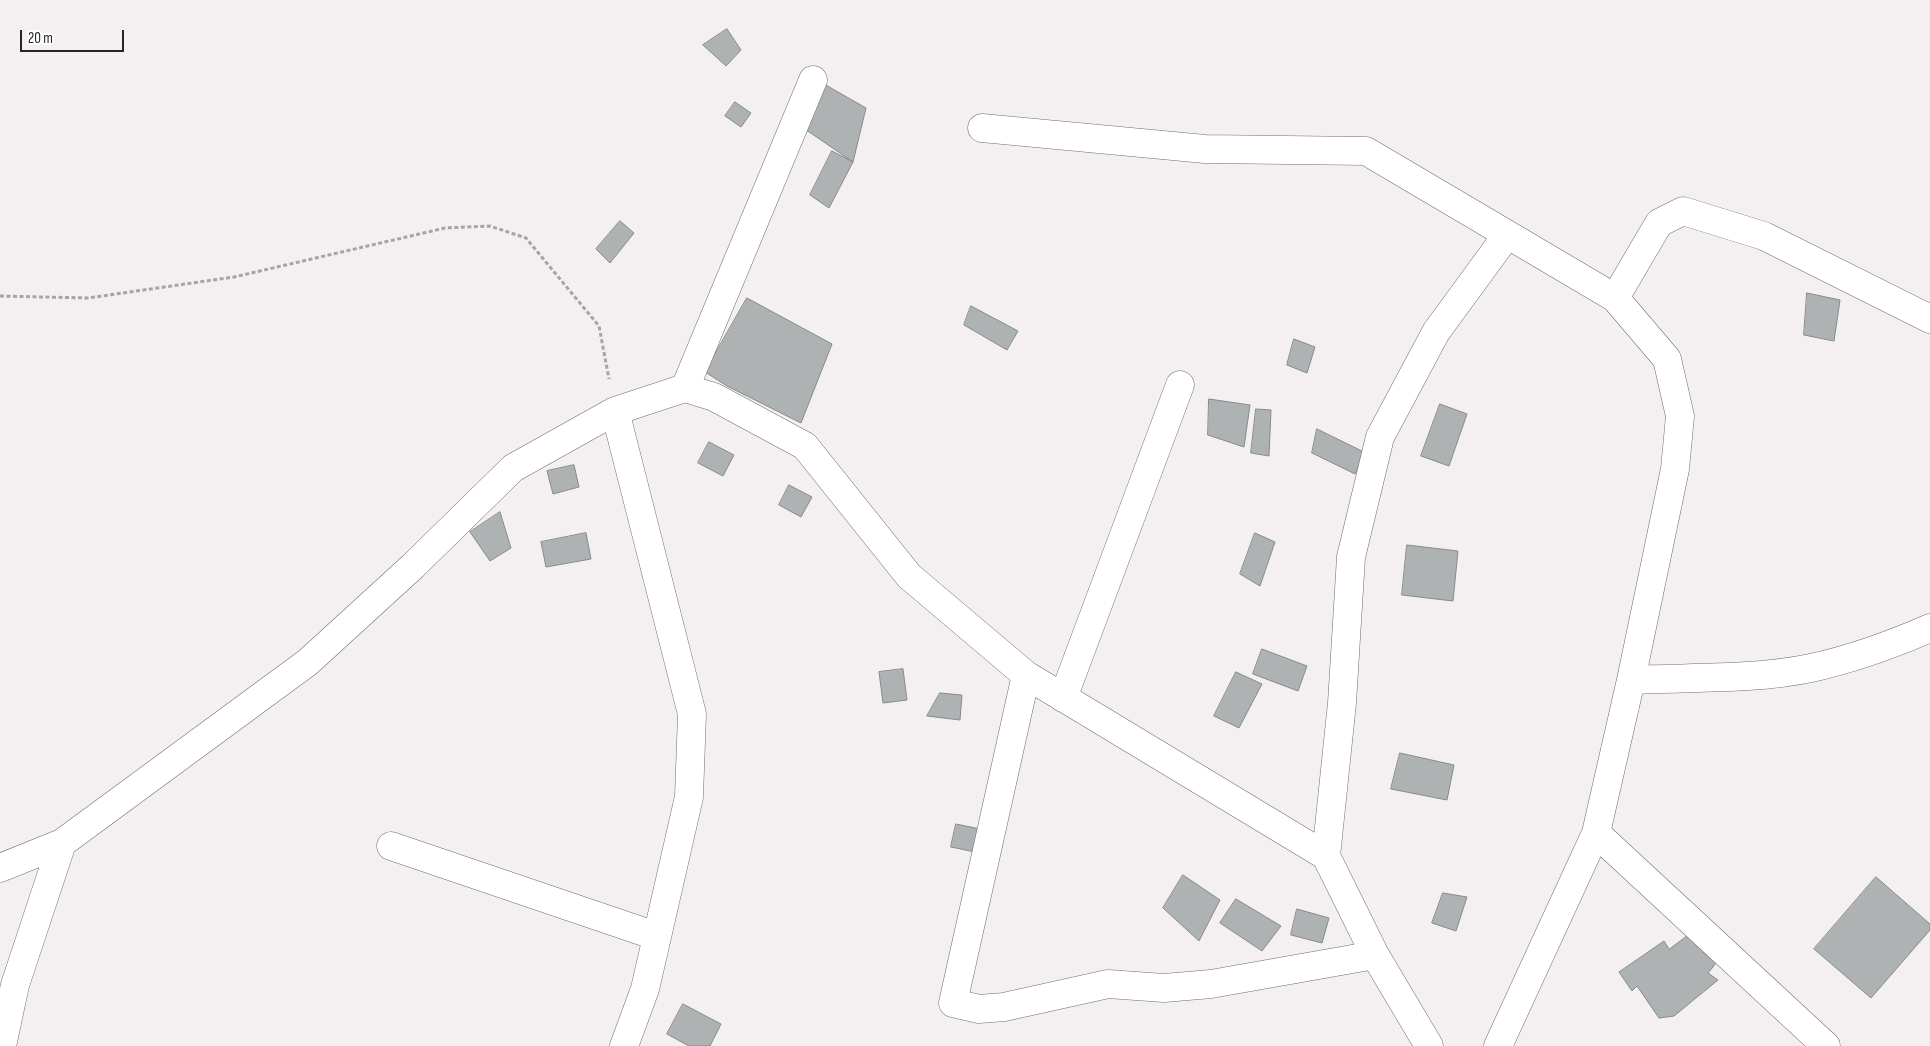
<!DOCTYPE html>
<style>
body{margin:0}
#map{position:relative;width:1930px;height:1046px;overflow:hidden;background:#f4f0f2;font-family:"Sofia Sans Condensed",sans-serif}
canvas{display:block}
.scale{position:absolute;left:20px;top:30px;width:104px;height:22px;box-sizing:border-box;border:2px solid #272627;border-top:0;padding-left:6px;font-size:15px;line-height:18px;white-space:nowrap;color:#272627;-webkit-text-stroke:4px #fff;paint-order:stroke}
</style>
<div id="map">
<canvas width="1930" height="1046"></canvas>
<div class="scale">20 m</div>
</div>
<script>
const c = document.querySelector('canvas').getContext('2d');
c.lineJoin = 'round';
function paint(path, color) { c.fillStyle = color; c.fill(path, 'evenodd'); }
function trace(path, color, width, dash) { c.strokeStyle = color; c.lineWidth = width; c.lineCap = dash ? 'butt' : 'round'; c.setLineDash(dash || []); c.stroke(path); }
const building = new Path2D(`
 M727,29l14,21 -15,16 -23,-21z
 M824,84l42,24 -13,54 -57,-39z
 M735,102l16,11 -10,14 -16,-11z
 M832,151l21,11 -24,46 -19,-13z
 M620,221l14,12 -24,30 -14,-14z
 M1807,293l33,7 -6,41 -30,-6z
 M747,298l85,46 -31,79 -74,-37 -22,-14z
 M971,306l47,25 -11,19 -43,-25z
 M1294,339l21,8 -8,26 -20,-8z
 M1209,399l41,6 -6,42 -36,-12z
 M1440,404l27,10 -18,52 -28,-10z
 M1256,409l15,1 -2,46 -18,-3z
 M1317,429l49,24 -11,21 -43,-21z
 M709,442l25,13 -11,21 -25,-13z
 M574,465l5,22 -26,7 -6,-23z
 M789,485l23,12 -11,20 -22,-12z
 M500,512l11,36 -21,13 -20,-29z
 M586,533l5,26 -45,8 -5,-25z
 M1255,533l20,9 -15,44 -20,-12z
 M1407,545l51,6 -5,50 -51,-6z
 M1262,649l45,17 -9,25 -45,-17z
 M903,669l4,31 -24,3 -4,-31z
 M1236,672l26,12 -23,44 -25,-12z
 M940,693l22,2 -2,25 -33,-4z
 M1400,753l54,12 -7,35 -56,-11z
 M956,824l24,5 -5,23 -24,-5z
 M1183,875l37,25 -21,41 -36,-33z
 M1876,877l54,47v6l-59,68 -57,-49z
 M1443,893l24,4 -11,34 -24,-8z
 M1236,899l45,27 -19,25 -42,-28z
 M1297,909l32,9 -7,25 -31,-8z
 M1694,931l16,12 -7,9 14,10 -9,11 10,7 -44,36 -15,2 -22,-32 -5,5 -13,-19 45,-31 5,8z
 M683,1004l38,20 -11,22h-21l-22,-12z`);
paint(building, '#aeb2b2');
trace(building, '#858a8a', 1);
const minor = new Path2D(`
 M982,128l223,21 161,2 249,147 52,61 13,57 -5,53 -44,211 -35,153 -98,213
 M1615,298l44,-75 24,-12 81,25 166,83
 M685,388l128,-308
 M615,411l77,303 -3,83 -44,192 -21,57
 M1026,675l-73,328 26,6 25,-2 104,-23 56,4 47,-4 164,-29
 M1631,680c58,-3 123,0 180,-12 41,-9 80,-23 119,-40
 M1063,698l117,-313
 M1596,833l230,213
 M391,846l265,90
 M1326,856l16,-153 9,-146 29,-120 56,-105 71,-97
 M0,868l62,-25 246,-181 105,-96 100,-98 102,-57 70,-23 29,9 91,49 104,130 117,99 300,181 49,99 54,91
 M2,1046l13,-61 47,-142`);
trace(minor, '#706d6f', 29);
trace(new Path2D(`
 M0,296l88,2 146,-21 211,-49 45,-2 36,12 73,88 10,53`), '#a7a4a6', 3, [4, 2.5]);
trace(minor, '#fff', 28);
</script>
